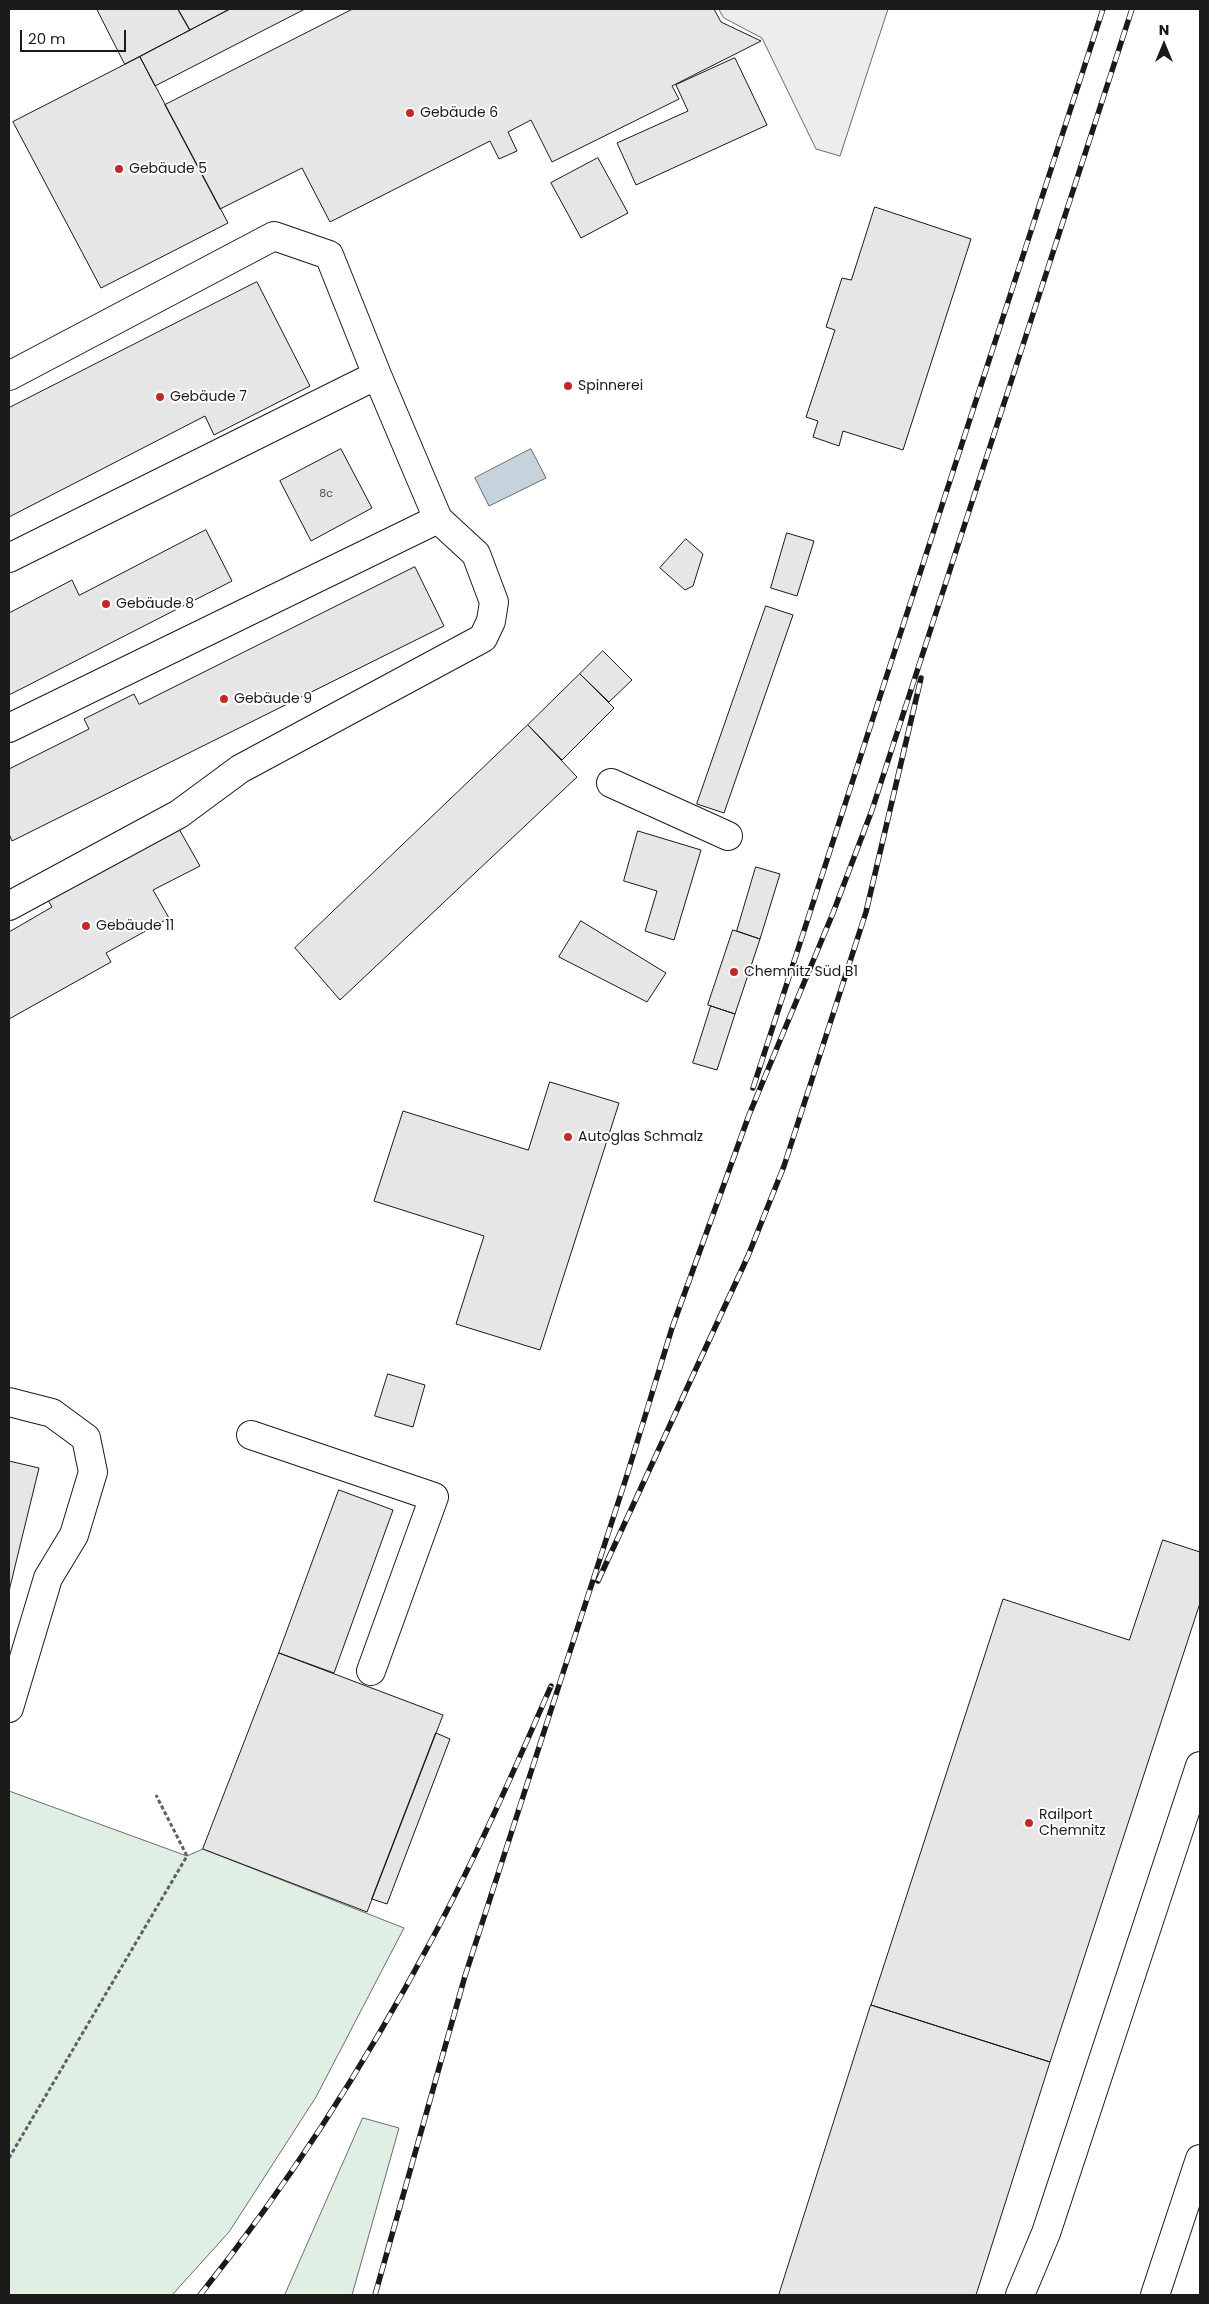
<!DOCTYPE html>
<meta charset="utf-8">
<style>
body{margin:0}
#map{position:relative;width:1209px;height:2304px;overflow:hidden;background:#fff;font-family:Poppins,sans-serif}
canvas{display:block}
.frame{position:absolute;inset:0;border:10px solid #1a1a1a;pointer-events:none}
.north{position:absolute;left:1139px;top:20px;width:50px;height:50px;-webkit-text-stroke:4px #fff;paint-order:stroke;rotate:0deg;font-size:14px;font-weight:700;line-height:20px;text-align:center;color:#1a1a1a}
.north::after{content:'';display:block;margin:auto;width:18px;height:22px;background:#1a1a1a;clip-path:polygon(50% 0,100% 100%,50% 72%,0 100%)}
.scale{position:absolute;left:20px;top:30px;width:106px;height:22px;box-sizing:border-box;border:2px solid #1a1a1a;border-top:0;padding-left:6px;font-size:15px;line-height:18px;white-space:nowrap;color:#1a1a1a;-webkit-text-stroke:4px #fff;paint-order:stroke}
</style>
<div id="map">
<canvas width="1209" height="2304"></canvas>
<div class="frame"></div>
<div class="north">N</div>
<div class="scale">20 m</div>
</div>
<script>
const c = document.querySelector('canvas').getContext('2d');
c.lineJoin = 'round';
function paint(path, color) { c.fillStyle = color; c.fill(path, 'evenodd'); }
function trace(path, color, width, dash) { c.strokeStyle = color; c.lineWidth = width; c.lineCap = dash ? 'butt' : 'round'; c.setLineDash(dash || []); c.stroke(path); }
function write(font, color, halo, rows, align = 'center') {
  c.font = font + ' Poppins,sans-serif'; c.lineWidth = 4; c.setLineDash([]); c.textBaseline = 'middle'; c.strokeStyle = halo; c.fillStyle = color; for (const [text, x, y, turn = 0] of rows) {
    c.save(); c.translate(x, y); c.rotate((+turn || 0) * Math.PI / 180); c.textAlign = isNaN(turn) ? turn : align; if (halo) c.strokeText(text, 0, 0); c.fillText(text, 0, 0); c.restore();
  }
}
const green = new Path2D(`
 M9,1791l178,65 16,-7 201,79 -88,169 -87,135 -57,63h-163z
 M363,2118l36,10 -47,167h-67z`);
paint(green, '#e0efe3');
trace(green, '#6a6a6a', 1);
const parking = new Path2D(`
 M719,9h169l-48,147 -24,-7 -54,-111 -38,-20z`);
paint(parking, '#ededed');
trace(parking, '#6a6a6a', 1);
const water = new Path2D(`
 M531,449l15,29 -57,28 -14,-28z`);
paint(water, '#c6d2dc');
trace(water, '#6a6a6a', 1);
const building = new Path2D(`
 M97,9h81l12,21 -65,34z
 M178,9h52l-40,21z
 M230,9h75l-150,77 -15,-29z
 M353,9h361l7,13 40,19 -89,45 7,13 -127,63 -21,-42 -23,12 9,19 -18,8 -9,-18 -160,81 -28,-54 -82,41 -55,-104z
 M140,57l88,166 -127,65 -88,-166z
 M735,58l32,67 -131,60 -19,-42 71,-32 -12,-26z
 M598,158l30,55 -47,25 -30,-55z
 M875,207l96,32 -68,211 -60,-19 -4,15 -26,-9 5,-16 -12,-4 29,-87 -9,-3 16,-49 9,2z
 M257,282l53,104 -96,49 -9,-19 -196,101v-109z
 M341,449l31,59 -61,33 -31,-60z
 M206,530l26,51 -223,114v-82l63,-33 7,15z
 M787,533l27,8 -17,55 -26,-8z
 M686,539l17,15 -10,32 -8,4 -25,-22z
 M415,567l29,59 -432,215 -3,-7v-65l80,-40 -5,-10 50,-25 5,10z
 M766,606l27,9 -69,198 -27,-9z
 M603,651l29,29 -23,22 -29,-28z
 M580,674l34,34 -52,52 -34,-35z
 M528,725l49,52 -237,223 -45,-52z
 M179,829l21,37 -47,24 16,28 -63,35 5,9 -102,57v-87l43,-25 -4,-7z
 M638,831l63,19 -27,90 -29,-9 12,-40 -33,-10z
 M756,867l24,7 -20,65 -23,-8z
 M581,921l85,52 -19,29 -88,-45z
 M733,930l27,9 -25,75 -27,-9z
 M711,1006l24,8 -18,56 -24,-7z
 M550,1082l69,21 -79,247 -84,-26 28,-88 -110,-35 29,-90 125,39z
 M388,1374l37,11 -12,42 -38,-11z
 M9,1461l30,7 -30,123z
 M339,1490l54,20 -59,163 -55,-20z
 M1163,1540l37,12v51l-150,459 -179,-57 132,-406 126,41z
 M279,1653l164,62 -76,197 -164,-63z
 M436,1733l14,6 -63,165 -15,-5z
 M871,2005l179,57 -74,233h-197z`);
paint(building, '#e6e6e6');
trace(building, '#1a1a1a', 1);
const minor = new Path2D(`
 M9,376l265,-140 55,19 48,120 -368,183
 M9,728l429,-209 -61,-144
 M611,783l117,53
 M9,906l170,-92 61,-45 243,-131 8,-17 3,-19 -18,-48 -38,-35
 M9,1402l43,11 34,25 7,34 -19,63 -26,43 -39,130
 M251,1435l183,62 -63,174
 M1020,2295l26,-62 154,-467`);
const major = new Path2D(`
 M1155,2295l45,-136`);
trace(minor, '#1a1a1a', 30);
trace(major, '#1a1a1a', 30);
trace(new Path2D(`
 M9,2158l178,-302 -31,-61`), '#5f5f5f', 3, [4, 2.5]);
trace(minor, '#fff', 28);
trace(major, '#fff', 28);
const rail = new Path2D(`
 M753,1088l350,-1079
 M598,1581l150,-325 36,-90 82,-254 55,-234
 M200,2295c88,-110 166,-232 232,-356 44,-82 82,-168 119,-253
 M375,2295l90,-319 163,-504 44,-144 77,-213 84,-202 39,-103 260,-801`);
trace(rail, '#1a1a1a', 5.5);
trace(rail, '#fff', 4, [11]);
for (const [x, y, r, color] of [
 [410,113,5,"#c62828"],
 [119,169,5,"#c62828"],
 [568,386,5,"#c62828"],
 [160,397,5,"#c62828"],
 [106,604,5,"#c62828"],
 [224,699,5,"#c62828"],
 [86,926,5,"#c62828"],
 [734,972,5,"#c62828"],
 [568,1137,5,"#c62828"],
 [1029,1823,5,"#c62828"]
]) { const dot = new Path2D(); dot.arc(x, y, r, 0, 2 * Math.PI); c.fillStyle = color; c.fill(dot); trace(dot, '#fff', 2); }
write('11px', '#4d4d4d', null, [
 ["8c",326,494]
]);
write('14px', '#1a1a1a', '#fff', [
 ["Gebäude 6",420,113],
 ["Gebäude 5",129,169],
 ["Spinnerei",578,386],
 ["Gebäude 7",170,397],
 ["Gebäude 8",116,604],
 ["Gebäude 9",234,699],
 ["Gebäude 11",96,926],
 ["Chemnitz Süd B1",744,972],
 ["Autoglas Schmalz",578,1137],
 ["Railport",1039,1815],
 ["Chemnitz",1039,1831]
], 'left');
</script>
